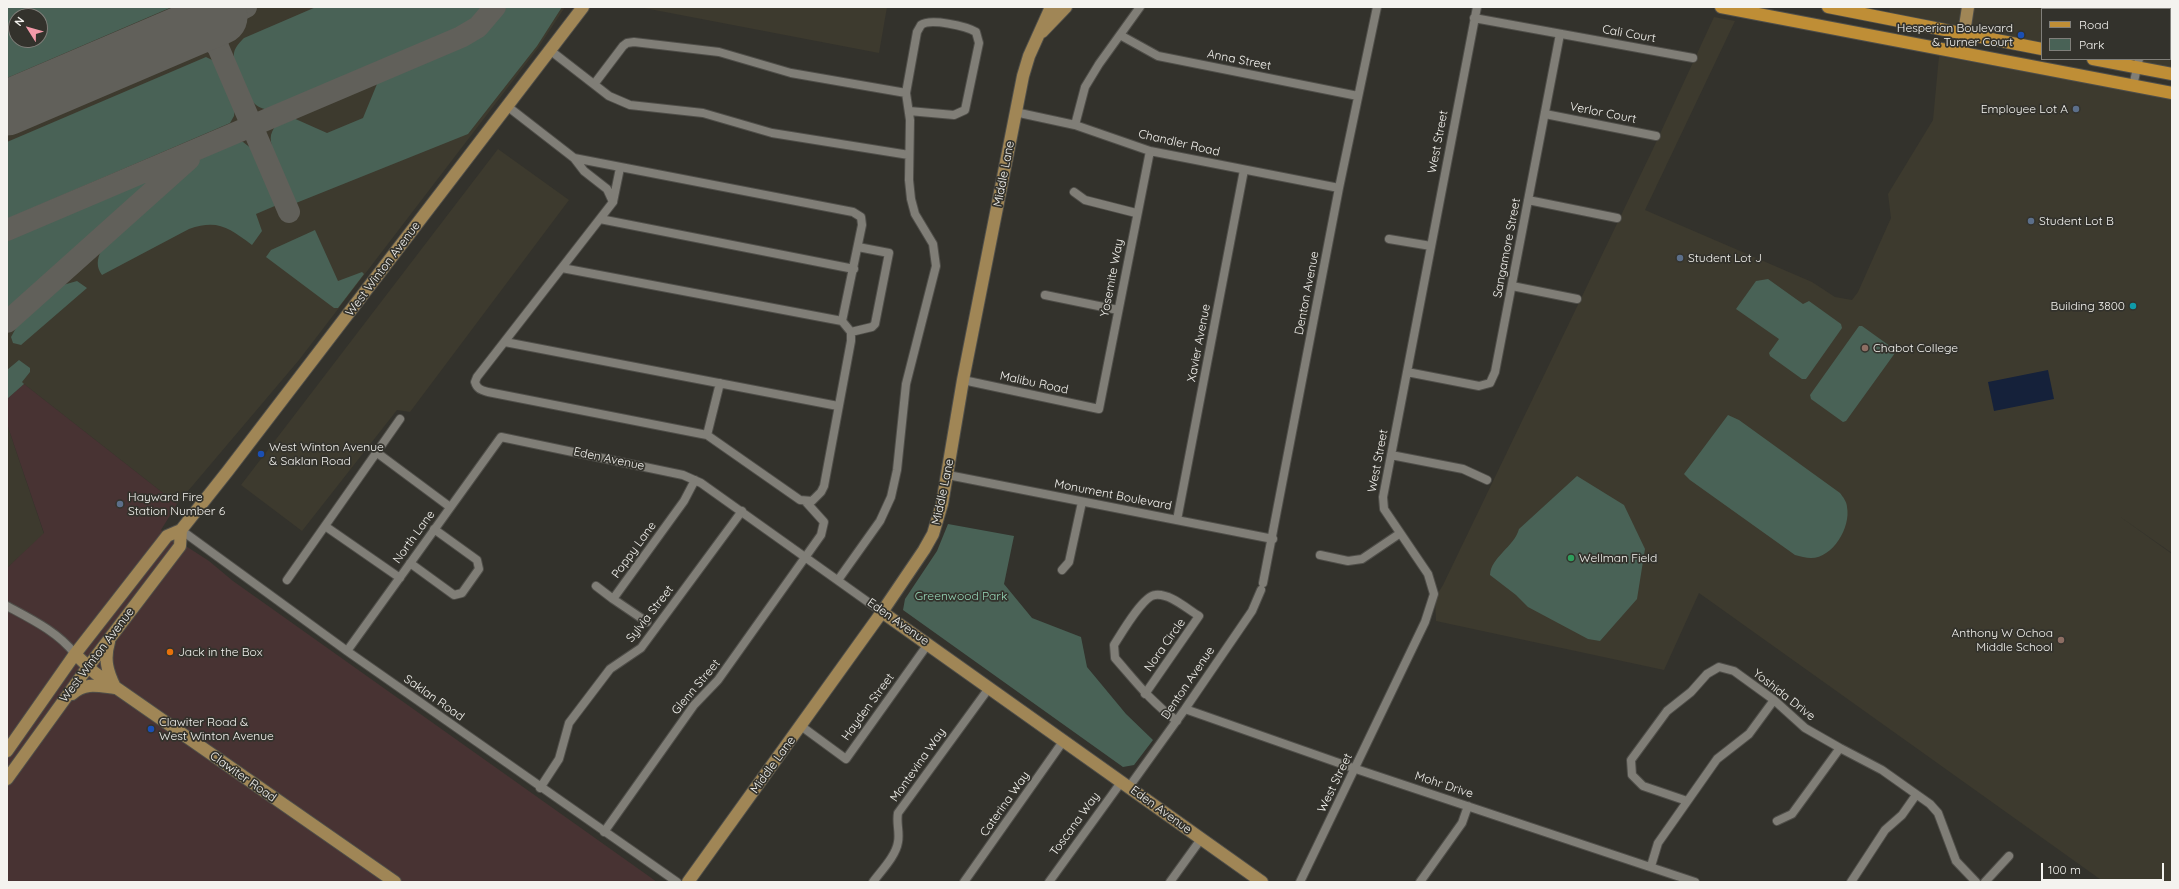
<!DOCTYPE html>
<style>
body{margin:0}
#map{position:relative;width:2179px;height:889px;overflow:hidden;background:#33322c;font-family:Quicksand,sans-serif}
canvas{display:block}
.frame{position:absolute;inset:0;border:8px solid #f4f3ef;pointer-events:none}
.legend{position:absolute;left:2041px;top:8px;width:130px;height:52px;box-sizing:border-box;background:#33322c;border:1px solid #807f7a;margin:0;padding:5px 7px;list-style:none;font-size:12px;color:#f4f3ef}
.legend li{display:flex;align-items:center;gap:8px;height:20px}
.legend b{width:20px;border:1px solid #807f7a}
.north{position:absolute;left:8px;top:8px;width:40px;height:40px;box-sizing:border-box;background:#33322c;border:1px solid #807f7a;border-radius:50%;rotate:307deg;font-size:11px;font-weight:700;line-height:16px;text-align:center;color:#f4f3ef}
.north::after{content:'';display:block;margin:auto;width:14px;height:18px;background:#f39aa9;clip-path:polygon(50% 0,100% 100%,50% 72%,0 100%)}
.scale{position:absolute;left:2041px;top:863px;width:123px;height:18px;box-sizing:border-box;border:2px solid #f4f3ef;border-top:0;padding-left:5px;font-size:12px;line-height:14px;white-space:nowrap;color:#f4f3ef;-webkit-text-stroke:3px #33322c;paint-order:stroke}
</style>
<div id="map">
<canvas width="2179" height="889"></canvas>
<div class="frame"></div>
<ul class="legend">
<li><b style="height:5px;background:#bf8e36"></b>Road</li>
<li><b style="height:11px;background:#496256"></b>Park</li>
</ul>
<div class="north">N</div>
<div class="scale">100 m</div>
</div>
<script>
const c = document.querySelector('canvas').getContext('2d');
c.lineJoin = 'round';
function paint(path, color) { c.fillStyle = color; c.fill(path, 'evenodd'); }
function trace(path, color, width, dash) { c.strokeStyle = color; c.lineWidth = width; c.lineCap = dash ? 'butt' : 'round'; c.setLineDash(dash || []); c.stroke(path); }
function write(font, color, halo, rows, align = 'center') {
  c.font = font + ' Quicksand,sans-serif'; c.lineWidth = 3.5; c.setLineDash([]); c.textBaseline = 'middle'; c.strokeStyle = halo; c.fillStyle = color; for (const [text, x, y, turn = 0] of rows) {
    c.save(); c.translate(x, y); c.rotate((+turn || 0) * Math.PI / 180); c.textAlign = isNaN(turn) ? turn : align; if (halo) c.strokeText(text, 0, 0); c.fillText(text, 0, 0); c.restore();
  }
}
paint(new Path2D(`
 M7,7h558l-27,41 -239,312 -122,144 -153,-120 -17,15zM16,16h24v24h-24z
 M639,7h248l-8,46z
 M1890,7h282v61l-48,-9h46v-50h-128v34l-153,-29z
 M1714,17l21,4 -90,189 167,72 23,15 17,3 6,-8 33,-74 -3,-24 45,-74 6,-64 233,43v454l-53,-37 53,38v328h-68l-405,-289 -35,77 -228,-49 -1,-23 8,-13 209,-434z
 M498,149l71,51 -159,212 -13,-2 -95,121 -61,-46z
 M7,424l37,110 -37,34z`), '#3d3a2e');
paint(new Path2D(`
 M24,384l153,120 -16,26 48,31 24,20 424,301h-650v-314l37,-35 -37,-109v-25z`), '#483333');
paint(new Path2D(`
 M7,7h165l-165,71zM16,16h24v24h-24z
 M316,7h170l-16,18 -194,83c-8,3 -17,1 -23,-6 -6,-7 -21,-40 -19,-49 1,-6 6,-11 10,-15z
 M506,7h56l-25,39 -69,88 -172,69c-7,-15 -28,-54 -25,-68 3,-11 11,-14 20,-18l36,16 36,-15 14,-34 4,-5 94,-39 12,-10z
 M206,57l8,4 21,47 -1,8 -4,7 -223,96v-77z
 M234,142h9l9,7 25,56 -21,9 6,17 -10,14c-23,-17 -34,-26 -63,-16l-87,46c-6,-8 -5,-16 -1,-24l104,-97z
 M151,179l-4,6 -140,125v-70z
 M315,230l23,51 24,-9 2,2 -26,34h-4l-68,-51 5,-7z
 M1768,279l35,25 6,-3 32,23 1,4 -36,51h-4l-32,-23 -1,-3 10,-14 -43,-30 20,-28z
 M77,281l10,7 -66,57 -8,-2 -2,-6 5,-9 47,-43z
 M1859,326h3l32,23 1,4 -49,68 -3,1 -32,-23 -1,-4z
 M19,360l11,8v4l-8,10 2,2 -17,15v-29z
 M1728,415l11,5 101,73c3,4 7,9 7,14 4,20 -14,51 -36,51 -5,0 -11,-2 -16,-3l-105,-75 -6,-6z
 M1577,476l47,29 21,44 -8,50 -37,42 -12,-2 -60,-32 -12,-12 -26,-20c1,-18 24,-28 29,-46z
 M948,524l66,12 -10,48 28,34 49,19 6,30 39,47 27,26 -19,25 -11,2 -220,-157 2,-11 32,-48z`), '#496256');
paint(new Path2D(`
 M2048,370l6,29 -60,12 -6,-29z`), '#15213a');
trace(new Path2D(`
 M198,7l-4,13 -12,13 26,3 10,11 71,165
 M218,47c-3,-22 10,-31 28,-40
 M7,230l454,-193 17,-10 17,-20
 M7,322l182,-163`), '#61605a', 22);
trace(new Path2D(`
 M7,108l213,-91`), '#61605a', 55);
const street = new Path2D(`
 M2154,9l2,-2
 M1474,18l219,40
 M1120,35l38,21 200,40
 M551,51l58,45 21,9 73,8 69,20 137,22
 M595,83l28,-37 4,-3 7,-1 85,10 72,21 115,20
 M2133,86l6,-27
 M507,106l67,52 10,13 23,18 6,13
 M1015,112l60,13 75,26 189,37
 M1545,114l111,22
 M1075,125l10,-38 14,-23 41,-57
 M574,158l279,54 8,5 1,8 -20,96 9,11v9l-27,145 -3,6 -9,9 -12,-1 -93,-65 -219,-43c-7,-2 -11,-3 -13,-10l2,-5 136,-175 7,-34
 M1074,192l11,8 51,13
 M1528,200l89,18
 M600,219l254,50
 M1389,239l42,7
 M562,268l280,53
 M1512,286l65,13
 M1045,295l73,15
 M851,332l21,-5 3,-3 14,-71 -31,-6
 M505,342l333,64
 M1407,372l72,14 11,-3 5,-11 65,-338
 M963,380l136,29 51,-258
 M707,435l13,-52
 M376,452l74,55
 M1391,455l72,14 24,11
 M948,475l325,64
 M1177,520l67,-350
 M325,526l75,52
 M181,530l166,121 330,231
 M1320,555l28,6 14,-2 37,-25
 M410,563l44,32 8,-2 17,-24 -2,-9 -43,-31
 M1062,570l7,-8 13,-60
 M287,580l113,-161
 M838,580l42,-59 11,-24 6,-27 9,-86 30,-118 -3,-22 -18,-30 -4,-15 -2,-19 1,-60 -4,-27 11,-61 4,-7c9,-7 45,1 55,7l3,11 -14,67 -11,5 -45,-4
 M1263,583l76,-395 38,-181
 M596,586l17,13
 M7,606c24,13 51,26 68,48
 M647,622l-34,-23 71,-98 11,-21
 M347,651l154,-214 182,38 18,8 181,129
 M1145,694l54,-78c-12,-7 -29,-23 -44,-21 -12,1 -34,39 -41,50l1,13c21,24 36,44 62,63
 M1185,709l171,60 339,113
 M801,726l45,33 82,-115
 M1129,787l56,-78 67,-98 9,-21
 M540,788l19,-29 10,-36 41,-54 31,-21 101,-137
 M1687,801l-44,-15 -11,-11 -1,-15 36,-49 24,-19 16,-18 12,-7 15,4 40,29 31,28 35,20 42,22 48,34 8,9 18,48 20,21
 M1777,821l15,-7 48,-66
 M604,832l90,-127 24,-25 103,-145 3,-13 -18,-20
 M1651,866l7,-23 59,-84 32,-25 25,-34
 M873,882c8,-11 23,-26 25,-40 2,-10 -2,-19 0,-29l91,-125
 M964,882l100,-142
 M1049,882l73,-101
 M1170,882l31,-43
 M1300,882l125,-260 9,-28 -6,-20 -44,-65 -1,-12 94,-490
 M1420,882l42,-59 6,-17
 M1851,882l34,-52 17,-15 14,-20
 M1985,882l24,-26`);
const secondary = new Path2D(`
 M1042,32l24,-25
 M1961,52l7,-45
 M882,612l380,270
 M109,642c-5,17 -2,29 6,45
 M75,654l20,19 300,209
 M72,694c13,-12 26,-8 43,-6
 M7,751l68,-97 92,-118 14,-6 46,-58 356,-465
 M7,779l81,-112 92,-121 1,-16
 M688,882l194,-270 42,-62 9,-16 9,-30 21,-124 60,-304 6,-20 22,-49`);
const primary = new Path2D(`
 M1721,7l451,86
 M1828,7l214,42
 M2093,59l79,15`);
trace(street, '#4f4e49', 10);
trace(secondary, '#4f4e49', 14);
trace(primary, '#4f4e49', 14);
trace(street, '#807e77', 8);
trace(secondary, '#a08656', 12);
trace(primary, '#bf8e36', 12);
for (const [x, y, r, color] of [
 [2021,35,4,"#1a4fb4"],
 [2076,109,4,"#5c6f8a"],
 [2031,221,4,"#5c6f8a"],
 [1680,258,4,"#5c6f8a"],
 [2133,306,4,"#0f9aa8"],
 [1865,348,4,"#8d6e63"],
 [261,454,4,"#1a4fb4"],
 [120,504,4,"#5c6f8a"],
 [1571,558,4,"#2e9e5b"],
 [2061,640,4,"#8d6e63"],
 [170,652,4,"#e8710a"],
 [151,729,4,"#1a4fb4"]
]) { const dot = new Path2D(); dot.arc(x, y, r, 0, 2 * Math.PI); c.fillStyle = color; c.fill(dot); trace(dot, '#33322c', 1.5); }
write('12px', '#f4f3ef', '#33322c', [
 ["Hesperian Boulevard",2013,28,"right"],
 ["& Turner Court",2013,42,"right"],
 ["Employee Lot A",2068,109,"right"],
 ["Student Lot B",2039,221],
 ["Student Lot J",1688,258],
 ["Building 3800",2125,306,"right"],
 ["Chabot College",1873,348],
 ["West Winton Avenue",269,447],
 ["& Saklan Road",269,461],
 ["Hayward Fire",128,497],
 ["Station Number 6",128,511],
 ["Wellman Field",1579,558],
 ["Anthony W Ochoa",2053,633,"right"],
 ["Middle School",2053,647,"right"],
 ["Jack in the Box",178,652],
 ["Clawiter Road &",159,722],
 ["West Winton Avenue",159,736]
], 'left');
write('12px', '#f4f3ef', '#33322c', [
 ["Cali Court",1629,34,10],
 ["Anna Street",1239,60,11],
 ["Verlor Court",1603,113,11],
 ["West Street",1438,142,-79],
 ["Chandler Road",1179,143,13],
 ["Middle Lane",1004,174,-79],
 ["Sangamore Street",1507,248,-79],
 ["West Winton Avenue",383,269,-53],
 ["Yosemite Way",1112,278,-79],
 ["Denton Avenue",1307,293,-79],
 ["Xavier Avenue",1199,343,-79],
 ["Malibu Road",1034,383,12],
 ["Eden Avenue",609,459,12],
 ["West Street",1378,461,-79],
 ["Middle Lane",943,492,-78],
 ["Monument Boulevard",1113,495,11],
 ["North Lane",414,537,-54],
 ["Poppy Lane",634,550,-54],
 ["Sylvia Street",650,614,-52],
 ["Eden Avenue",898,622,35],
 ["Nora Circle",1165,645,-55],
 ["West Winton Avenue",97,655,-53],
 ["Denton Avenue",1188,683,-56],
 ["Glenn Street",696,687,-50],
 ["Yoshida Drive",1784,695,38],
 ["Saklan Road",434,698,35],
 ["Hayden Street",868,707,-54],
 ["Middle Lane",773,765,-54],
 ["Montevina Way",918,765,-55],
 ["Clawiter Road",243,777,35],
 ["West Street",1335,783,-64],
 ["Mohr Drive",1444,785,18],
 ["Caterina Way",1005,804,-55],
 ["Eden Avenue",1161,810,36],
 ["Toscana Way",1075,824,-54]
]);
write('12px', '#97d9b9', '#33322c', [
 ["Greenwood Park",961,596]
]);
</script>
